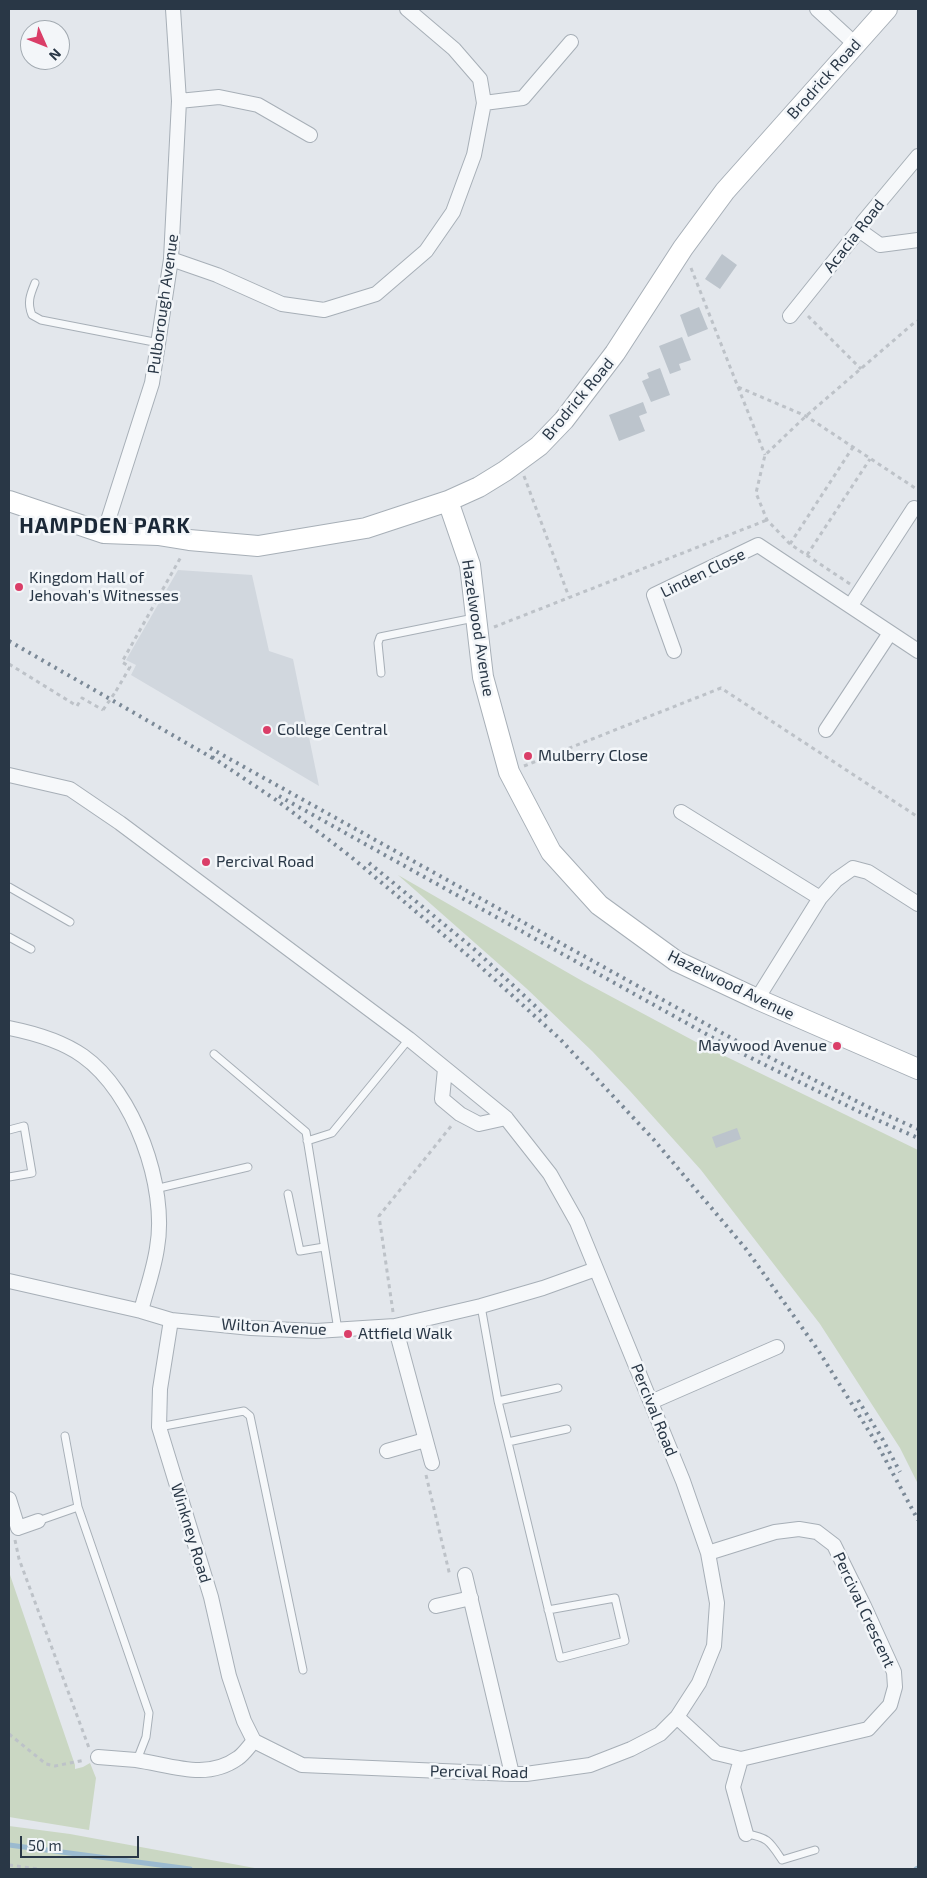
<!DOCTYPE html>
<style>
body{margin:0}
#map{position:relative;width:927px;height:1878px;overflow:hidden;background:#e3e7ec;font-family:"Exo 2",sans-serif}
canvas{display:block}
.frame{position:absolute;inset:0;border:10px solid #293746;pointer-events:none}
.north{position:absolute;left:20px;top:20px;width:50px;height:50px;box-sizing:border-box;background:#f3f6f9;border:1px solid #a2aab1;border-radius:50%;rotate:134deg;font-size:14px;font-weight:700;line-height:20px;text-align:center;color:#293746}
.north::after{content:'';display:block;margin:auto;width:18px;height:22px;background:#da3e68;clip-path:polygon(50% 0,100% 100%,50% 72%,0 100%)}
.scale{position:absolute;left:20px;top:1836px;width:119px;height:22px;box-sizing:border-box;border:2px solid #293746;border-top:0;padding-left:6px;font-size:15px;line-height:18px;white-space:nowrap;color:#293746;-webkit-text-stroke:4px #f3f6f9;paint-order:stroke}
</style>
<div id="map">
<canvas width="927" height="1878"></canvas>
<div class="frame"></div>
<div class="north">N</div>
<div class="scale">50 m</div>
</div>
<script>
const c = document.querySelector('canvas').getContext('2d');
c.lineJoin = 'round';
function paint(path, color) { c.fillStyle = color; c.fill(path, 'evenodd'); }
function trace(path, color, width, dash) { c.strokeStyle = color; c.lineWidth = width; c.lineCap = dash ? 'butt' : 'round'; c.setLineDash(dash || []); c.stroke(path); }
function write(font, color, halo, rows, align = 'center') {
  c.font = font + ' "Exo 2",sans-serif'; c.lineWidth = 5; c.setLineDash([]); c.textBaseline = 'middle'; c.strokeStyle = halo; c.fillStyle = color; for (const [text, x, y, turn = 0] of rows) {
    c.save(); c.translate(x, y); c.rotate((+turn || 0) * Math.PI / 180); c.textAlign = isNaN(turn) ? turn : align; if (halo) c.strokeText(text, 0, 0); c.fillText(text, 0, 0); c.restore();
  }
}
paint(new Path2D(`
 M178,570l74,5 17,76 24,8 26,127 -188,-111 5,-10 -10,-5z`), '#d1d7de');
paint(new Path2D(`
 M398,875l186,107 112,60 222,108v334l-18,-36 -80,-124 -119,-154 -71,-79 -38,-40 -66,-63z
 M9,1572l66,193v4l8,-2 7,-4 6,15 -7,52 -80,-13z
 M9,1826l61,8 190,35h-251z`), '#cad7c3');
trace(new Path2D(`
 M9,1845l181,24
 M916,1869l2,-1`), '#9bbacf', 5);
paint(new Path2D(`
 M722,254l15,11 -17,24 -15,-10z
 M699,307l9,22 -20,8 -8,-22z
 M682,337l9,23 -12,4 2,6 -11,4 -11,-28z
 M660,368l10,27 -19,7 -9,-21 7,-3 -2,-5z
 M643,402l4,11 -8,3 6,15 -26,10 -10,-26z
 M737,1128l4,11 -25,9 -4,-11z`), '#bcc4cc');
const lane = new Path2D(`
 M35,283c-5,12 -8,20 -3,32l9,5 118,23
 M381,673l-3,-30 2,-6 94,-19
 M9,887l61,35
 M9,937l22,12
 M214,1054l92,78 32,198
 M9,1130l15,-4 8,47 -23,4
 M307,1141l25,-8 77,-94
 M155,1189l93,-22
 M288,1194l12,57 24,-4
 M481,1306l17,95 62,257 65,-17 -10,-43 -67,12
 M498,1401l60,-13
 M159,1427l85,-16 6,5 53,254
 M65,1436l13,71
 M508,1442l59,-13
 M38,1521l40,-14 71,206 -3,24 -9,23
 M746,1834c22,3 24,8 36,26l33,-10`);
const street = new Path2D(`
 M817,9l38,35
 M179,101l40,-4 39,8 52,30
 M484,103l39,-5 48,-56
 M859,230l21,15 38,-5
 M171,259l46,16 65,29 42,6 52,-16 50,-43 27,-39 21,-57 10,-52 -4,-24 -26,-30 -47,-40
 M790,316l69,-86 4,-8 55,-66
 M104,533l48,-150 19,-124 8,-158 -6,-92
 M851,605l63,-97
 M674,651l-20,-56 104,-50 160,106
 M826,730l64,-97
 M9,775l61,14 50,34 289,216 97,79 44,56 27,48 106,259 25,72 9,50 -3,43 -15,37 -22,34 -17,17 -29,15 -41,16 -64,9h-14l-210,-9 -48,-24c-5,5 -10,13 -16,17 -32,23 -67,7 -102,2 -12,-1 -26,-2 -38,-3
 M681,812l139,86 16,-18 17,-12 15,4 50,32
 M757,999l63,-101
 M9,1028c25,5 53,13 74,28 51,36 85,131 74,192 -3,21 -11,43 -16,63
 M445,1069l-3,30 18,15 19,10 27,-6
 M9,1281l132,30 30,9 80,8 65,3 79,-5 86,-20 62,-18 53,-19
 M171,1320l-11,69 -1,38 52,170 18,79 15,45 10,20
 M395,1326l37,137
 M651,1402l126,-55
 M387,1451l38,-11
 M9,1499l9,29 20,-7
 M465,1575l47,199
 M436,1606l35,-8
 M677,1717l39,36 25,6 127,-30 22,-24 5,-18 -1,-15 -30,-66 -30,-61 -17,-13 -18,-3 -24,3 -67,21
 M741,1759l-8,28 13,47`);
const secondary = new Path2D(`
 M9,501l95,32 54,2 31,5 69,6 108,-18 82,-27 31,-14 26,-16 34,-25 25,-26 51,-67 68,-105 42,-57 162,-182
 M448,501l22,64 13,112 26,95 42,80 48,53 77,56 81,38 161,70`);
trace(lane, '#a7afb7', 9);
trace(street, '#a7afb7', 16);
trace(secondary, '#a7afb7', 22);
trace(new Path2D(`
 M691,268l47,119 68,29 112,74
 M808,316l53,53
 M738,387l27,68
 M524,476l45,121
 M790,544l63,-97
 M807,555l63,-96
 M850,584l-60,-40 -23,-24 -11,-27 9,-38 41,-39 109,-94 3,-1
 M494,627l273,-107
 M9,664l68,42 5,-8 21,12
 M116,691l14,-24 -8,-5 60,-107
 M524,766l197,-78 197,129
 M393,1312l-14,-96 73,-91
 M426,1475l24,101
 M15,1540l4,19 70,189
 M9,1734l37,30 9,2 30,-6
 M9,1865l29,4`), '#bdc2c8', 3, [4, 4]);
trace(lane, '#f6f8fa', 7);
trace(street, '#f6f8fa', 14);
trace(secondary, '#fff', 20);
trace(new Path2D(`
 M9,641l207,119
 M210,748l523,291 133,67 52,23
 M212,757l67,45 71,54 122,103 87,79 95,102 92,109 72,101 59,94 41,76
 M279,796l454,253 131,65 54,24
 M369,863l104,85 74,69
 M858,1400l25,40 17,32`), '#7b8997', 4, [2.5, 5]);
trace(new Path2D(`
 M103,710l13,-19`), '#bdc2c8', 3, [4, 4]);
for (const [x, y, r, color] of [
 [19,587,5,"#da3e68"],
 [267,730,5,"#da3e68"],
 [528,756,5,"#da3e68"],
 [206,862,5,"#da3e68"],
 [837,1046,5,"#da3e68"],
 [348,1334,5,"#da3e68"]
]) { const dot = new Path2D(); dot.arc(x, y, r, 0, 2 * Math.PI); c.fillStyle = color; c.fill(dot); trace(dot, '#f3f6f9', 2); }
write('16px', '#293746', '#f3f6f9', [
 ["Brodrick Road",824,79,-48],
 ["Acacia Road",854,236,-52],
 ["Pulborough Avenue",163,304,-82],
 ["Brodrick Road",578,399,-50],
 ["Linden Close",703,573,-26],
 ["Hazelwood Avenue",478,628,81],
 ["Hazelwood Avenue",731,985,26],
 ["Wilton Avenue",274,1327,3],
 ["Percival Road",654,1410,68],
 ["Winkney Road",191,1533,73],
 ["Percival Crescent",864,1610,65],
 ["Percival Road",479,1772,1]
]);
write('16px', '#293746', '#f3f6f9', [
 ["Kingdom Hall of",29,578],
 ["Jehovah's Witnesses",29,596],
 ["College Central",277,730],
 ["Mulberry Close",538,756],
 ["Percival Road",216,862],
 ["Maywood Avenue",827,1046,"right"],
 ["Attfield Walk",358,1334]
], 'left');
c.letterSpacing = '1px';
write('bold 21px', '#1b2837', '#f3f6f9', [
 ["HAMPDEN PARK",105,526]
]);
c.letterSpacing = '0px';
</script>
